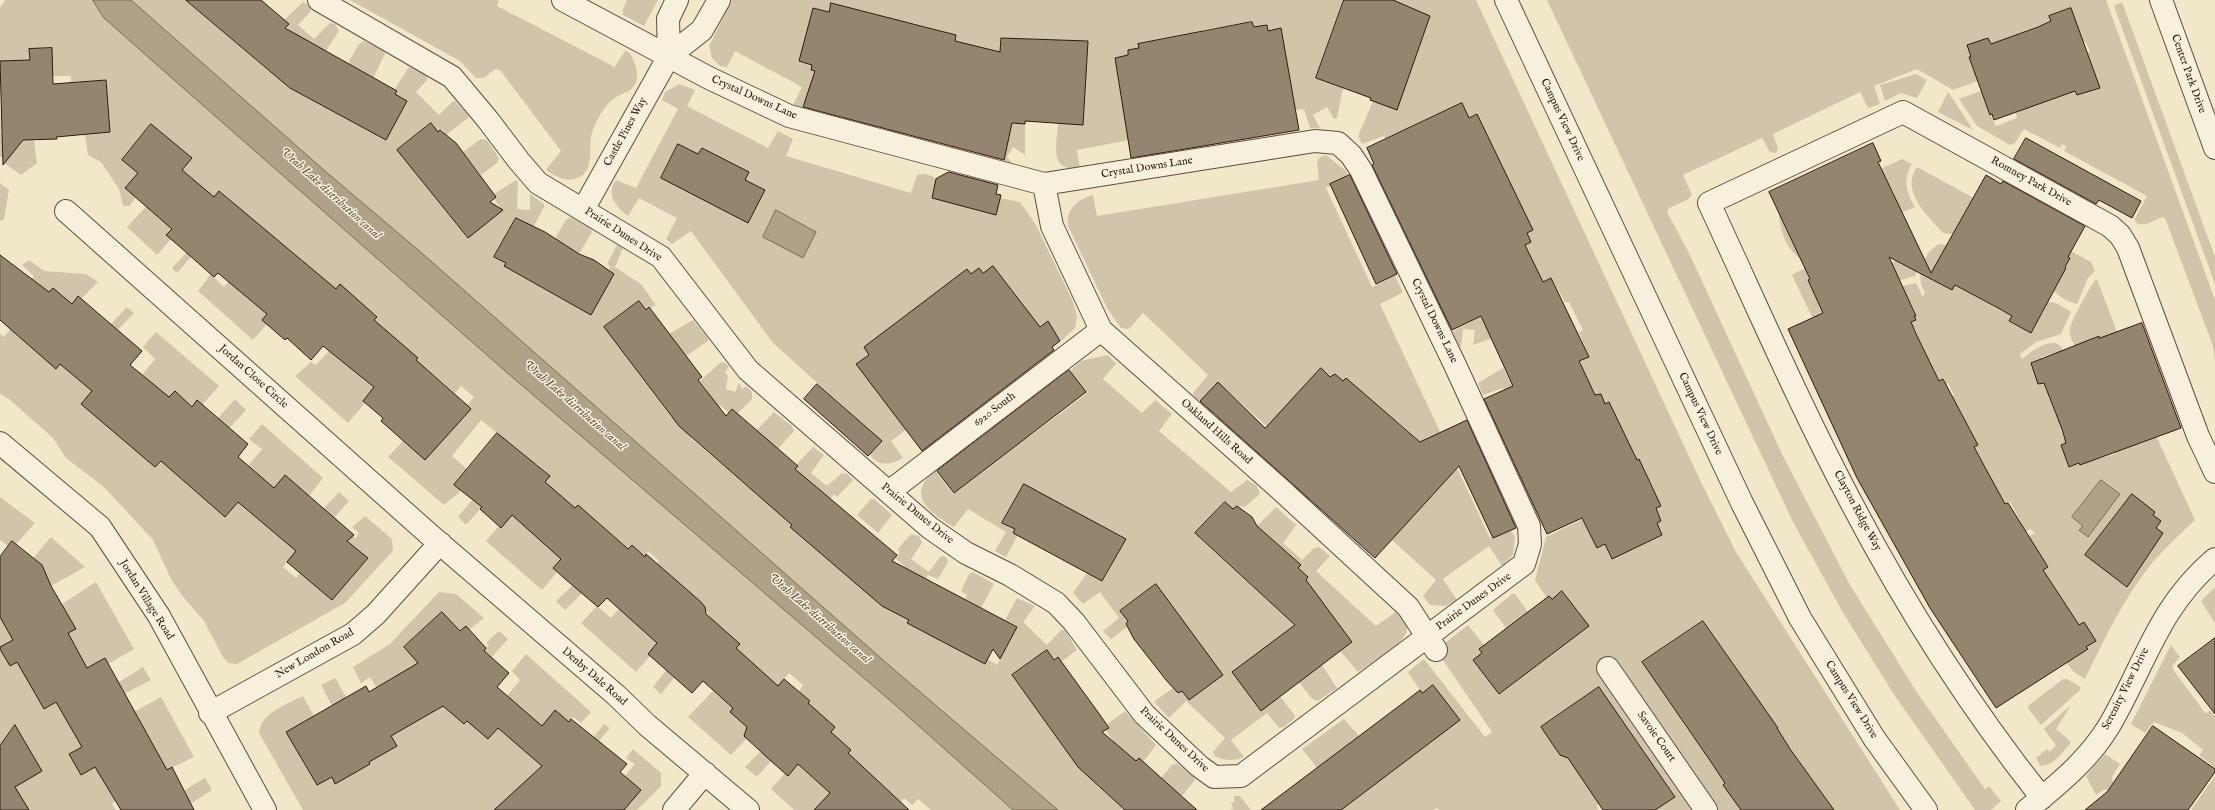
<!DOCTYPE html>
<style>
body{margin:0}
canvas{display:block;background:#f1e8ca}
</style>
<canvas width="2215" height="810"></canvas>
<script>
const c = document.querySelector('canvas').getContext('2d');
c.lineJoin = 'round';
function paint(path, color) { c.fillStyle = color; c.fill(path, 'evenodd'); }
function trace(path, color, width, dash) { c.strokeStyle = color; c.lineWidth = width; c.lineCap = dash ? 'butt' : 'round'; c.setLineDash(dash || []); c.stroke(path); }
function write(font, color, halo, rows, align = 'center') {
  c.font = font + ' "IM FELL English",serif'; c.lineWidth = 3; c.setLineDash([]); c.textBaseline = 'middle'; c.strokeStyle = halo; c.fillStyle = color; for (const [text, x, y, turn = 0] of rows) {
    c.save(); c.translate(x, y); c.rotate((+turn || 0) * Math.PI / 180); c.textAlign = isNaN(turn) ? turn : align; if (halo) c.strokeText(text, 0, 0); c.fillText(text, 0, 0); c.restore();
  }
}
paint(new Path2D(`
 M5,0h181l82,70 29,-34 -11,-9 -2,-7 19,-18 7,4 1,5 -13,14 16,14 16,-16 5,1 4,7 -14,21 -18,-4 -20,38 98,54 22,-39 -12,-7 2,-3 -3,-1 15,-23 18,7v6l-11,12 23,23 13,-13 3,-1 13,14v3l-22,17 -4,-6 -4,3 -8,-9 -33,27 70,88 35,-28 -8,-11 2,-2 -2,-3 22,-14 2,2 -1,27 13,1v-16l14,10v3l-11,21 -17,-10 -22,39 12,6 -1,4 75,42 3,-4 10,6 21,-37 -5,-3 1,-5 -3,-2 10,-19 6,3 -8,19 26,17 15,21 -10,5 -7,-9 -35,26 67,90 36,-27 -7,-9 21,-19 4,1 4,3 -4,7 3,3 -2,13 9,3 4,-9 3,6 4,-3 6,6v7l-15,15 -5,-5 -3,4 -9,-8 -29,33 85,73 29,-32 -10,-10 3,-3 -2,-1 17,-18 11,8 -13,18 16,13 15,-13 5,1 6,6 -16,17 -3,-3 -6,8 49,98 28,-33 -10,-9 5,-6 -3,-2 14,-16 8,2 3,7 -11,16 18,13 11,-15 2,-1 4,1 2,5 -10,17 -10,-4 -2,4 -9,-5 -20,40 12,6 -2,3 78,41 2,-5 10,6 20,-38 -12,-7 12,-22 18,8 -12,16 24,23 14,-15h4l12,20 -16,12 -3,-5 -33,9 -13,10 66,91 35,-26 -7,-11 3,-2 -3,-3 19,-14 31,34 -13,17 -4,-4 -41,28 27,24h-194l-13,-11 -6,6 -8,-7 -10,12 -49,-33 -22,24 9,9h-38l-23,-21 14,-16 4,2 9,-11 23,21 30,-35 -20,-18 4,-5 -13,-12 -51,46 -14,16 -12,-10 65,-66 -11,-10 4,-6 -14,-12 -42,54 -3,9 3,2 -16,17 -43,-38 25,-26 12,10 31,-34 -20,-19 4,-4 -28,-16 -42,46 4,4 -13,16 -8,-7 56,-72 -8,-13 -20,-17 -24,58 -7,13 -14,16 -55,-49 16,-17 14,12 48,-57 -11,-10 -3,6 -14,-12 -66,65 -9,-9 16,-15h2l42,-48 -38,-33 -32,36 17,16 -10,11 4,4 -15,18 -56,-49 13,-15 51,-50 -13,-12 -6,7 -10,-8 -55,62 -8,-8 14,-17 6,4 42,-52 -39,-32 -29,36 15,13 -6,22 -17,14 -56,-48 15,-16 64,-36 7,-8 -13,-11 -6,7 -28,-24 -43,49 38,-47 -70,-2 22,18 -11,14 2,2 -17,20 -53,-47 16,-14 5,3 13,-14 10,8 37,-42 -32,-13 -12,-18 -42,-36 -42,48 19,16 -5,6 5,4 -14,16 -55,-49 13,-17 13,13 12,-14 -45,-16 -14,16 -5,-5 15,-16 3,3 44,-52 -14,-12 -6,6 -28,-24 -14,56 -6,6 5,4 -14,16 -30,-28 65,-69 -41,-34 -29,36 16,13 -13,15 11,9 -7,9h-6l-4,-17 -18,-27 -13,-7 -3,-20 4,-1 -1,-5 22,-3 -4,-46 -35,2v-6h-18l-1,-28 -23,1 1,11 -30,1v-53z
 M350,0h149l-2,6 116,60v3l12,-18 5,2c6,12 13,28 -1,38 -5,2 -10,4 -14,7 -11,7 -21,26 -24,39 -2,14 3,34 -13,41 -11,5 -23,-2 -32,-8l15,-19 -61,-81 -5,-1 -11,9h-8l-16,-17z
 M627,0h31l-14,26 -21,-11v-6z
 M732,0h612l-28,78 27,10 -6,30 -3,1 -7,-12 -14,8 7,13h-10l-6,-19c-18,2 -38,2 -56,7 -22,6 -35,35 -62,32l-10,-17 -99,19 3,18c-32,4 -23,-23 -22,-45l25,1 5,-83 -87,-3 -3,84 27,2v31l-12,-8 -6,10 5,6 -2,3 -8,-1 5,-19 -105,-26 -5,16 -11,-3 5,-18 -83,-23 -6,17 -9,-4 9,-18 -67,-36 -8,16 -7,-1 -8,-8 -3,-12zM831,3l57,14 23,11 2,-5 43,12 -1,6 10,3 -141,29 -13,-3 1,-5 -13,-4 14,-53 16,4zM1252,22l2,5 12,-2 2,6 13,-3 -158,80 -8,-50 13,-3 1,-5 10,-2 -1,-4 64,-7v-7z
 M1390,0h86l224,480 36,72 164,258h-89l15,-11 -41,-58 -62,44 18,25h-86l20,-14 -76,-108 -58,39 19,28 5,-1 33,48 -1,5 1,3h-158l-4,-2 -2,2h-93l-24,-42 -15,-19 42,-30 15,17 -9,6 3,5 107,-27 -27,-35 -11,8 -13,-19 -1,-2 16,-13 61,78 7,-5 -56,-82 32,-25 16,20 -5,4 3,4 -9,7 26,34 90,-68 -26,-35 -11,8 -3,-3 -2,2 -12,-18 11,-43 37,-18 14,29 8,-4 7,15 50,-24 -5,-12 4,-2 -5,-13 5,-2 -22,-47 -6,3 -5,-20 -19,-40 -4,2 -4,-9h-6l-5,-11 -51,79 -36,-75 -20,7 -5,-12 25,-15 12,23 74,-34 -10,-25 4,-2 -14,-28h-4l-14,-24 -58,60 -20,7 2,-15 -12,-1 -2,18 -7,-5 -4,-9 21,-11 -87,-186 -22,8 -4,-8 15,-35 24,8 33,-93zM1477,114l25,52 29,76 -6,3 6,12 -118,-115zM1703,620l75,108 -61,42 -34,-47 19,-13 -19,-5 -8,6 -33,-49z
 M1547,0h559l109,300v61l-2,-15 -48,-128 -3,-1c-9,4 -21,13 -28,3l13,-24 -83,-45 2,-5 -4,-2 -2,4 -36,-19 -10,15 -4,1 -33,-19 -18,-27 25,-9 1,12 11,24 21,-8 -1,-6 59,-21 3,4 17,-6 -8,-36 3,-1 -4,-9 -35,-22 -60,23 -3,-6 -21,8 6,24h3l4,10 -27,10 -36,-21 -43,17 6,18 -12,4 -8,-16 -87,42 5,15 -2,4 -6,-1 -8,-14 -79,37 9,20 -5,5 -18,8 -2,4 22,41 93,201 68,131 66,106 69,98 4,-3 12,15 -10,9h-16l-82,-117 -51,-82 -49,-89z
 M2122,2l93,255v27l-101,-278z
 M364,41l18,9 3,4 -12,24 -25,-15 11,-19z
 M1916,74l11,6 -10,18 -16,-5 -16,8 -5,-16z
 M679,84l16,6 -8,16 81,42 10,-17 15,8 -7,17 125,37 6,-18c6,-3 14,0 19,4l-4,19 63,17 5,-17 20,4 16,23 37,77 4,14 -2,12 -14,13 -14,-20 -47,35 24,-50 -31,-40 -10,7 -4,-5 -8,6 -4,-5 -103,78 5,8 -12,9 104,25 -70,52 12,17c-10,6 -26,10 -33,-4l12,-13 -109,-98 -82,-112 -19,13 -6,-5 11,-21 -38,-20 -11,18c-11,-8 -23,-22 -12,-36l20,8 42,-79 -16,-9 3,-8z
 M1948,92l3,4 22,34 -35,-18z
 M0,108l1,25 25,-1v8h8l3,23 -16,12 -17,-12 2,-3 -6,-4z
 M481,139l6,1 12,18 -2,5 -16,12 -18,-23z
 M1326,155l19,15 4,6 -23,12 46,99 23,-11 7,14v3l-22,11 110,234 20,-8 5,7 -2,18 -11,11 -13,-20 -46,33 14,21 -12,6 -15,-1 -7,-9 13,-16 -218,-198 -17,19 -6,-3 -2,-5 15,-18 -65,-62 -14,16 -8,-1 -13,-18 -40,-84c-2,-17 9,-26 25,-31l4,21 222,-36 -2,-18 2,-4zM1321,369l9,8 5,-3 8,7 3,-3 33,29 12,18 5,-5 38,33 12,27 -37,41 -12,-10z
 M1902,159l10,5c-9,15 -6,28 3,43l-14,6 -9,-24 -107,37 16,33c-15,-10 -20,-26 -22,-43z
 M1917,167l174,95 4,9 -7,7 -11,26 -12,-4 -13,-10 5,-9 2,1 11,-24 -20,-11 -107,-14c-16,-18 -43,-42 -26,-66z
 M0,183l9,7 -5,29 -4,2z
 M570,217l20,11 2,4 -13,22 -25,-14 12,-20z
 M1940,244l7,1 -15,35 20,10 3,-5 57,31 -3,6 20,10 15,-21 -2,-2 4,-8 12,3 13,8 -10,22 -25,8 -16,12 2,5c8,-7 35,-27 41,-8l-22,6v2l-10,4 7,21 6,-1 19,46 -2,1 5,13 -5,2 8,22 46,-13 -3,-3 26,-7 -28,-110 -11,4 -1,-3 -23,12c-3,-6 -6,-12 -5,-19 1,-7 23,-48 27,-49l61,161 37,80c-15,14 -30,28 -43,43 -28,35 -48,76 -67,116l-11,-7 -9,-11 22,-12 -1,-2 10,-6 -12,-19 -5,3 -7,-11 -3,1 -26,-45 5,-3 -12,-19 -11,-10 10,-5 -5,-4 -19,12v-14l10,-5 -11,-20 -5,2 -31,-57 4,-2 -26,-49 2,-1 -6,-12 -2,1 -2,-5 -5,2 -23,-45 1,-1 -6,-13 5,-2 -2,-4 2,-1 -5,-12 -3,1 -14,-16 22,-5 7,14 2,-5c-11,-14 -1,-42 15,-48z
 M1921,256l-6,20 -21,6 -81,37 -21,-44 13,-7 9,25 84,-33 3,5z
 M29,260l15,11 42,3 12,8 -17,17 -3,-2 -6,7 -19,-16 -34,38 7,16 30,27 31,-35 8,7 32,-34 7,6 -29,30 -25,38 12,10 -11,13 61,-29 13,-16 -12,-12 13,-15 63,54 -17,19 -5,-5 -5,7 -17,-16 -46,52 26,24 63,-49 17,-19 11,11 -64,70 43,37 35,-40 -12,-11 14,-17 -13,-10 13,-15 61,54 -14,18 -24,-21 -29,42 37,32 33,-38 -2,-3 15,-16 10,9 -15,17 -5,-4 -46,53 13,11 4,-5 32,27 36,-42 -20,-17 4,-5 4,2 3,-5 -7,-6 13,-11 27,23 1,12 -48,52 -108,61 -9,-1 -5,-6 -19,-36 -20,-23 -12,-17 -19,-41 -49,-53 -38,-29 -13,-20 -44,-39 -9,-5v-60l4,3 28,-35 -12,-11 14,-15 -12,-11z
 M693,320l15,18v3l-22,15 -17,-22z
 M1108,355l8,9 -13,15 39,34 13,-13 17,14 -13,17 72,61 16,-12 10,6 3,8 -15,13 -9,-1 -3,4 -9,-8 -29,32 83,76 30,-33 -10,-9 3,-3 -44,-39 19,-19 20,18 -13,18 19,17 12,-12 5,-1 11,9 -14,15 60,55 21,-15c4,4 10,10 10,16 2,16 -37,36 -49,45l-18,-21 12,-9 -27,-35 -45,89 15,20 -1,3 -10,8 -5,1 -12,-15 -36,27 13,17c-9,4 -20,4 -29,-1l-2,-4 12,-14 -39,-37 -17,17 -14,-15v-2l18,-13 5,6 4,-3 7,9 34,-25 -67,-90 -36,25 8,11 -3,3 2,3 -16,12 -8,-8 16,-13 -19,-26 -17,12 -10,-11 14,-20 16,8 23,-42 -102,-54 -21,37 12,7 -2,4 5,2 -12,22 -11,-6 11,-19 -38,-23 -14,18c-26,-15 -48,-32 -19,-57l18,24 56,-43 -18,-22 21,-14 17,22 57,-43 -16,-23 11,-10z
 M774,412l18,14 2,5 -16,18 -22,-18z
 M0,497l35,26 -19,21 -4,-3 -4,5 -8,-6z
 M871,499h3l18,16 -14,18 -21,-18z
 M51,537l34,30 -34,19 -2,-3 -49,28v-18l2,2z
 M973,572l21,12 -13,24 -16,-9 2,-4 -6,-4 8,-17z
 M96,582l38,67 -26,15 -3,-6 -18,10 -13,-23 -41,45 11,19 12,-7 9,15 56,-31 -2,-4 24,-15 8,13 -27,14 -41,53 -14,7 12,21 67,-38 -14,-25 27,-15 33,60 -27,13 -10,-18 -45,52 4,6h-97l-8,-21 23,-32 -19,-32 -10,13 3,5 -8,5v-99l10,17 65,-37 -13,-25z
 M2215,587v36l-14,-22z
 M439,592l17,2 28,24 -15,12 -9,1 -18,-19 -38,35 28,30 3,18 51,-47 3,-3 -3,-2 13,-12 9,8 -17,19 -24,63 40,-25 13,-16 -8,-9 14,-17 65,58 -10,11 -8,-6 -4,5 -14,-12 -33,39 71,-11 11,-14 6,4 -33,39 2,43h-276l-44,-77c1,-20 29,-29 44,-37l11,20 -28,16 30,53 16,-8 3,6 35,-19 -33,-60 -5,2 -11,-21 14,-7 11,19 -4,3 27,46 11,9 17,-9 -6,-10 24,-14 -38,-34 -7,-11 -9,6 -8,-16 37,-23z
 M1512,594h3l13,18 -22,16 -13,-18z
 M0,617l13,23 -13,7z
 M2171,645l9,12 -8,9 2,5 32,43 4,-4 5,6v52l-16,-13 4,-5 -21,-17 -28,-11 -9,11 -14,-9z
 M1322,665l15,23 -19,13 -6,-2 -13,-17z
 M2063,679h4l14,8 -2,4 -38,34 -13,-17 1,-3z
 M2071,705l-15,24 14,12v3c-8,9 -17,22 -30,22l-4,-8 11,-9 3,3 6,-7 -12,-16z
 M633,749l28,24v13l-24,24h-13l17,-20 -16,-14 10,-12 -9,-6z
 M2105,754l15,10 -8,13 1,6 35,24 -43,-18 -9,6 -10,-19z
 M1177,763l16,13 2,4 -13,16 -21,-18 11,-13z
 M2215,776v34h-24z
 M205,778l7,12 -22,14 -31,6 28,-16 -2,-4z
 M1234,796h6l11,14h-22l4,-1 -2,-7 3,1z`), '#d0c5aa');
const water = new Path2D(`
 M93,0h38l194,171 99,84 467,412 167,143h-45l-120,-107 -389,-333 -331,-291 -69,-61z
 M776,210l40,22 -13,26 -40,-21z
 M2101,480l19,14 -32,43 -9,-7 4,-4 -11,-9z`);
paint(water, '#afa289');
trace(water, '#7c6b57', 1);
const building = new Path2D(`
 M186,0h75l28,24 -4,4 112,63 -2,3 12,7 -21,39 -96,-52z
 M1344,0h49l37,16 -33,94 -27,-10 1,-2 -55,-20z
 M831,3l125,32 -1,6 45,11 1,-14 87,3 -5,84 -58,-4v3l-13,-1 -8,37 -201,-53 12,-36 -4,-1 1,-5 -13,-4 14,-53 16,4z
 M2071,8l29,80 -23,7 -2,-4 -81,29 -2,-6 -2,1 -21,-58h2l-4,-12 21,-7 3,6 47,-17 13,-6 -2,-5z
 M1252,22l2,5 13,-2 1,6 13,-3 18,102 -168,28 -16,-100 13,-3v-5l11,-2 -1,-4z
 M52,48l1,36 53,-4 4,52 -54,5 1,2 -34,1 -20,25 -3,-104 30,-1 -1,-11z
 M1462,103l7,15 8,-4 56,116 -6,3 4,9 -6,3 18,37 8,-4 38,79 -10,4 16,34 6,-1 4,10 4,-2 28,58 2,-1 22,47 -5,2 5,13 -4,2 5,12 -50,24 -7,-15 -8,4 -15,-30 -35,16 -63,-135 29,-13 -32,-70 -29,14 -80,-165 2,-1 -7,-16z
 M431,123l7,9 2,-2 16,13 40,54 -6,5 13,8 -35,28 -71,-88z
 M151,124l41,34 -10,12 32,27 5,-6 117,98 4,-5 37,33 -3,3 44,38 -2,2 51,45 4,4 -46,51 -44,-39 2,-3 -20,-17 11,-14 -51,-41 -12,14 -24,-22 -2,2 -23,-20 5,-6 -49,-41 -4,4 -35,-31 -13,-11 6,-6 -47,-41 13,-15 -16,-13z
 M2026,138l115,63 -9,17 -33,-18 -3,4 -82,-45z
 M1873,143l8,18 -3,1 53,111 55,-98 15,9 2,-3 82,45 -17,31 2,1 -5,9 1,1 -35,65 -22,-12 3,-5 -12,-7 -45,-24 -3,5 -63,-33 27,59h-2l2,4 -5,2 6,14 22,45 4,-2 35,66 -4,2 7,13 24,44 3,-1 40,64 -5,3 36,55 5,-3 12,19 -10,6 2,2 -92,59 -66,-100 -73,-130 -69,-149 35,-16 -15,-33 2,-1 -41,-87z
 M678,144l20,10 4,-6 47,24 -4,8 20,10 -17,33 -87,-45z
 M949,172l49,13 -2,9 5,1 -5,20 -64,-17 4,-19z
 M1350,175l47,99 -21,10 -46,-100z
 M516,218l29,14 34,22 15,6 20,14 -23,41 -87,-49 2,-3 -12,-6z
 M0,255l49,37 4,-4 19,16 6,-8 64,55 -12,14 39,32 6,-6 17,16 5,-7 51,44 -10,13 36,31 11,-13 69,60 -7,6 21,17 -36,42 -45,-38 9,-11 -58,-49 -13,15 -64,-56 -6,6 -74,-63 11,-13 -32,-27 -4,5 -56,-49z
 M993,266l47,61 8,-6 12,20 -8,6 2,3 -132,101 -66,-87 13,-9 -5,-8 103,-78 4,5 8,-6 4,5z
 M639,301l7,9 3,-3 53,70 -4,3 28,36 6,-7 66,57 -3,3 102,86 -5,6 125,66 -17,32 -7,-10 -8,15 -78,-41 2,-3 -27,-14 -92,-79 2,-2 -113,-99 -75,-99z
 M2142,323l39,105 -101,37 -1,-2 -10,4 -8,-22 5,-2 -4,-14 -18,-46 -6,1 -7,-21 68,-27v2z
 M1321,368l9,9 5,-3 8,7 3,-3 74,64 47,-22 49,108 -23,10 -34,-72 -84,92 -175,-157 18,-19 47,46z
 M1069,370l17,22 -132,101 -17,-22z
 M817,384l65,57 -14,15 -64,-57z
 M497,433l53,43 -5,6 30,26 3,-3 50,44 4,-4 13,12 1,-3 55,48 4,5 1,7 34,30 -4,4 42,38 6,-7 26,22 -2,2 27,24 -4,5 20,18 -3,3 61,57h-95l16,-17 -32,-29 -10,12 -17,-15 -27,-25 3,-9 -17,-15 3,-4 -30,-27 -11,12 -44,-39 9,-11 -50,-45 -9,9 -34,-29 -11,-10 8,-9 -49,-44 -11,13 -21,-19 2,-2 -28,-22z
 M1024,484l102,55 -24,42 -89,-48 2,-4 -13,-6z
 M2132,494l23,18 -2,3 8,6 -5,7 7,5 -36,54 -42,-32z
 M1225,502l8,7 4,-3 15,11 5,9 44,39 -3,3 10,9 -2,3 46,62 -91,69 -29,-39 63,-47 -100,-92z
 M12,541l30,24 9,21 25,43 -8,4 19,35 18,-10 52,94 10,18 5,-3 22,43h-73l-26,-43 -14,8 -12,-21 13,-7 -26,-45 -12,7 -27,-47 -7,4 -10,-17v-2l13,-7 -13,-23v-60z
 M1156,584l67,91 -34,25 -7,-9 -4,2 -12,-13 -32,-41 -8,-15 2,-3 -8,-10z
 M1562,591l27,35 -90,68 -26,-34 9,-7 -3,-4 70,-53 3,3z
 M442,612l18,19 6,-5 20,22 -2,3 25,22 -12,14 45,39 13,-16 14,12 2,-3 56,45 -7,8 21,18 -17,20h-130l48,-44 -44,-38 -10,11 -21,-18 -3,3 -21,-18 -52,30 6,10 -28,16 1,2 -35,20 -3,-7 -15,8 -31,-53 80,-46 3,6 49,-29 -14,-16z
 M1703,621l75,107h-1l13,21 44,61h-93l-18,-25 2,-2 -16,-24 -67,-97z
 M2215,638v76l-37,-48z
 M1047,650l7,10 4,-3 42,58 9,13 -7,4 34,29 3,-3 58,52h-72l-47,-43 -66,-92z
 M1433,685l27,35 -119,90h-80l150,-113 9,-7 2,3z
 M1599,687l76,110 -20,13h-52l-35,-52 -8,-3 -19,-28z
 M15,725l27,46 -27,16 14,23h-29v-64z
 M2153,726l62,43v3l-27,38h-103l22,-18z`);
paint(building, '#94856f');
trace(building, '#2f190c', 1);
const minor = new Path2D(`
 M319,0l133,77 36,43 31,41 19,22 123,74 87,113 182,158 36,25 44,22 46,28 18,19 70,92 55,52 15,11 27,-1 283,-212 6,-20 -1,-18 -74,-161 -94,-195 -10,-15 -13,-12 -23,-2 -271,43 -255,-68 -80,-38 -146,-78
 M1506,0l236,503 58,115 74,120 52,72
 M2161,0l54,148
 M669,56l-1,-37 9,-19
 M1044,184l8,42 49,104 179,159 128,118 28,43
 M584,208l85,-152 33,-26 17,-30
 M66,211l364,324 186,160 31,30 101,85
 M0,443l100,84 59,89 106,194
 M890,491l211,-161
 M1608,668l98,142
 M210,713l143,-79 23,-20 64,-71
 M2042,798c-73,-92 -136,-191 -190,-294 -52,-98 -96,-200 -143,-301l194,-91 207,114 10,9 8,13 70,188 17,36
 M674,810l31,-37
 M2027,810c30,-25 61,-49 82,-84 36,-61 49,-119 106,-167`);
trace(minor, '#604d3c', 24);
trace(minor, '#f6f0dd', 22);
write('11px', '#2f190c', '#f6f0dd', [
 ["Center Park Drive",2188,74,70],
 ["Crystal Downs Lane",754,98,24],
 ["Campus View Drive",1562,120,65],
 ["Castle Pines Way",626,132,-61],
 ["Crystal Downs Lane",1147,168,-9],
 ["Romney Park Drive",2031,182,29],
 ["Prairie Dunes Drive",623,235,33],
 ["Crystal Downs Lane",1434,321,64],
 ["Jordan Close Circle",253,377,42],
 ["6920 South",995,410,-37],
 ["Campus View Drive",1700,414,65],
 ["Oakland Hills Road",1216,432,42],
 ["Clayton Ridge Way",1857,511,62],
 ["Prairie Dunes Drive",917,514,39],
 ["Jordan Village Road",146,600,58],
 ["Prairie Dunes Drive",1474,602,-36],
 ["New London Road",315,654,-30],
 ["Denby Dale Road",594,677,41],
 ["Serenity View Drive",2126,689,-63],
 ["Campus View Drive",1851,700,58],
 ["Savoie Court",1656,737,55],
 ["Prairie Dunes Drive",1174,740,43]
]);
write('italic 12px', '#62503e', '#f6f0dd', [
 ["Utah Lake distribution canal",330,194,42],
 ["Utah Lake distribution canal",574,406,41],
 ["Utah Lake distribution canal",819,619,41]
]);
</script>
